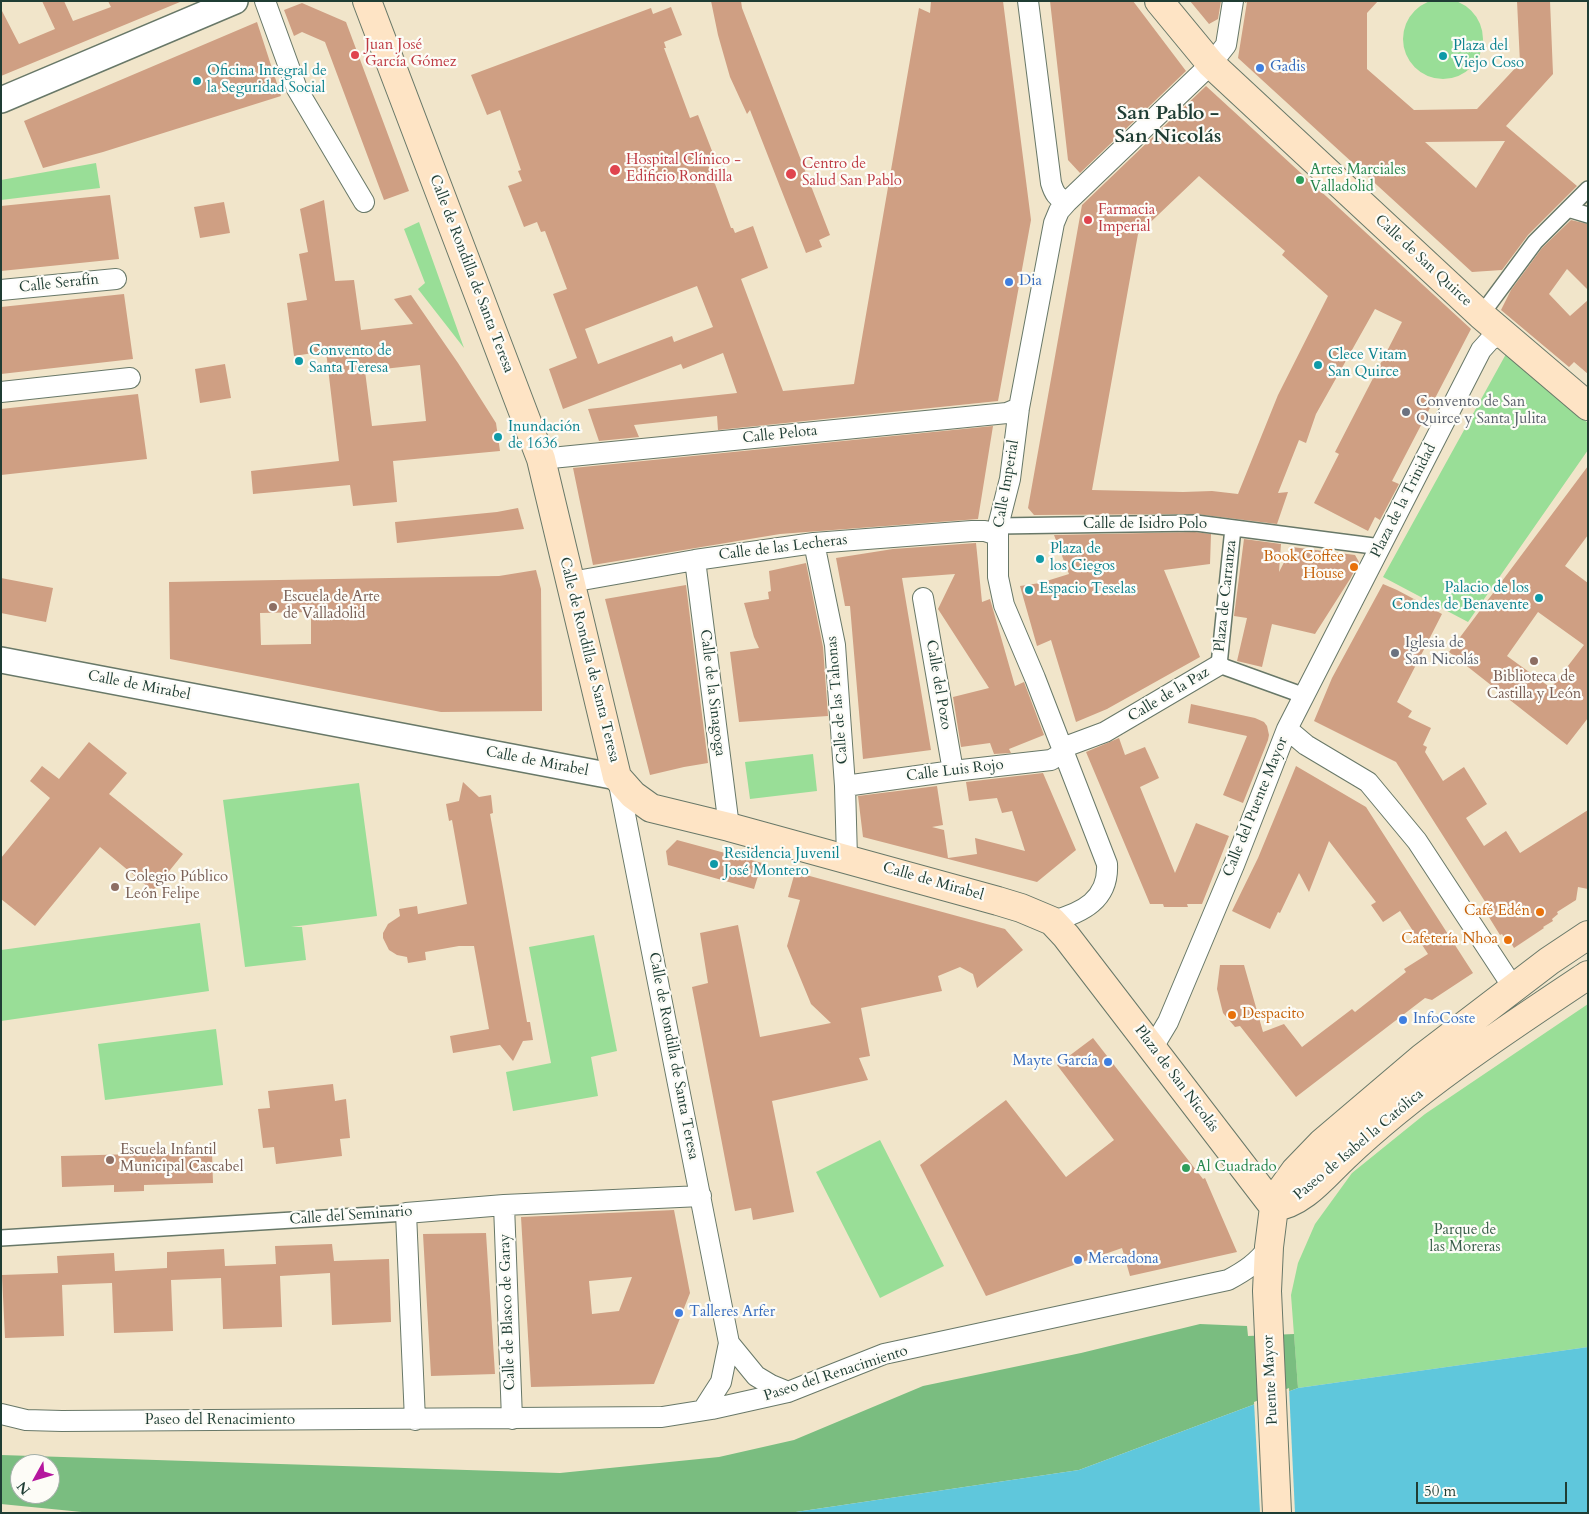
<!DOCTYPE html>
<meta charset="utf-8">
<style>
body{margin:0}
#map{position:relative;width:1589px;height:1514px;overflow:hidden;background:#f1e5ca;font-family:Cardo,serif}
canvas{display:block}
.frame{position:absolute;inset:0;border:2px solid #1f3d34;pointer-events:none}
.north{position:absolute;left:10px;top:1454px;width:50px;height:50px;box-sizing:border-box;background:#fdfcf7;border:1px solid #a4b0a9;border-radius:50%;rotate:231deg;font-size:14px;font-weight:700;line-height:20px;text-align:center;color:#1f3d34}
.north::after{content:'';display:block;margin:auto;width:18px;height:22px;background:#b5179e;clip-path:polygon(50% 0,100% 100%,50% 72%,0 100%)}
.scale{position:absolute;left:1416px;top:1482px;width:151px;height:22px;box-sizing:border-box;border:2px solid #1f3d34;border-top:0;padding-left:6px;font-size:15px;line-height:18px;white-space:nowrap;color:#1f3d34;-webkit-text-stroke:4px #fdfcf7;paint-order:stroke}
</style>
<div id="map">
<canvas width="1589" height="1514"></canvas>
<div class="frame"></div>
<div class="north">N</div>
<div class="scale">50 m</div>
</div>
<script>
const c = document.querySelector('canvas').getContext('2d');
c.lineJoin = 'round';
function paint(path, color) { c.fillStyle = color; c.fill(path, 'evenodd'); }
function trace(path, color, width, dash) { c.strokeStyle = color; c.lineWidth = width; c.lineCap = dash ? 'butt' : 'round'; c.setLineDash(dash || []); c.stroke(path); }
function write(font, color, halo, rows, align = 'center') {
  c.font = font + ' Cardo,serif'; c.lineWidth = 4.5; c.setLineDash([]); c.textBaseline = 'middle'; c.strokeStyle = halo; c.fillStyle = color; for (const [text, x, y, turn = 0] of rows) {
    c.save(); c.translate(x, y); c.rotate((+turn || 0) * Math.PI / 180); c.textAlign = isNaN(turn) ? turn : align; if (halo) c.strokeText(text, 0, 0); c.fillText(text, 0, 0); c.restore();
  }
}
paint(new Path2D(`
 M1403 39a40 40 0 1 1 80 0a40 40 0 1 1-80 0Z
 M96,163l4,25 -99,12v-20z
 M419,222l45,126 -46,-59 7,-6 -21,-54z
 M1506,354l82,69v27l-120,172 -85,-45z
 M813,754l4,37 -67,8 -5,-37z
 M359,783l18,133 -86,11h11l4,33 -61,7 -22,-167z
 M200,923l9,68 -208,30v-71z
 M594,935l23,116 -26,6 7,39 -85,15 -7,-39 45,-9 -22,-116z
 M1588,1004v343l-290,41 -7,-93 7,-32 17,-39 37,-51 73,-59z
 M216,1029l7,56 -118,15 -7,-56z
 M880,1140l64,126 -64,32 -64,-126z`), '#99de97');
paint(new Path2D(`
 M1200,1324l47,2 1,10 46,-2 4,54 -219,82 -290,43h-697l-91,-9v-49l559,18 159,-16 75,-17 129,-54 158,-33zM20,1464h30v30h-30z`), '#7abd80');
paint(new Path2D(`
 M1588,1347v166h-799l290,-43 219,-82z`), '#5fc7dc');
paint(new Path2D(`
 M1289,1388l6,125h-35l-6,-111z`), '#f1e5ca');
paint(new Path2D(`
 M42,1h22l9,20 38,-14 -3,-6 72,1 -179,74v-67l18,35 36,-15z
 M711,1h30l1,7 88,227 -11,5 3,7 -16,6 -56,-143 -3,4 -17,-37 -12,-42z
 M931,1h72l28,219 -33,181 -280,29 -1,-14 -83,9 5,12 -40,4 -11,-32 149,-16 -14,-40 -40,16 -2,-5 -118,45 -14,-40 28,-11 -24,-64 14,-5 -22,-58 -4,1 -4,-10 -13,5 -16,-41 14,-5 -4,-10 3,-1 -21,-60 -13,5 -16,-40 180,-67 2,6 18,-7 11,28 -18,7 2,6h-2l26,70 8,-3 16,41 -8,3 25,69h2l2,5 18,-7 15,42 -27,11 42,112 71,-7 65,-376 11,5zM697,286l16,41 -39,15 -2,-6 -74,28 -13,-35z
 M1050,1h83l53,70 -106,102 -12,-13z
 M1190,1h31l-3,18 -9,5z
 M1245,1h133l-11,12v56l47,41 63,-1 43,-46 -3,-62h33l3,73 -47,52 71,60 -49,49 -26,35 -30,2 -234,-214 9,-56 -2,1zM1505,141l-29,47 -51,-46z
 M302,3l44,19 63,169 -25,9 -59,-158 -23,-10 -8,4 -10,-26z
 M257,22l24,74 -178,56 -60,16 -19,-47z
 M1206,86l265,243 -79,152 7,3 -19,36 -5,-3 -7,14 -54,-28 25,-49 -4,-2 67,-130 -27,-13 -59,105 -10,29 -7,-3 -21,53 10,-1 -11,32 -81,-10 -162,1 -6,-7 54,-303zM1199,176l86,75 -3,4 46,41 -50,99 -40,99 -26,-3 -29,1 -91,-2 46,-256z
 M110,195l9,64 -118,12v-65z
 M324,200l11,81 19,-1 7,50 52,-6 -19,-25 17,-4 47,68 38,60 4,28 -107,10 4,41 -44,4 -3,-21 -97,9 -2,-23 88,-10 -13,-110 -32,5 -7,-53 20,-3 -8,-46 9,-2 -8,-43zM420,365l6,56 -54,5 -7,-55z
 M224,202l6,31 -30,5 -6,-31z
 M1571,220l17,4v66l-21,-21 -18,25 21,22 18,-16v74l-14,-12 -5,5 -68,-57 10,-20 31,-42z
 M124,294l9,65 -132,15v-67z
 M225,364l6,34 -31,5 -5,-34z
 M138,394l9,65 -146,16v-66z
 M993,426l-15,93 -198,15 -187,31 -20,-97z
 M1588,466v69l-23,31 23,17v135l-21,27 -118,-93zM1538,612l46,33 -33,43 -44,-32z
 M518,508l6,21 -127,14 -2,-21 102,-10z
 M1195,532l16,2 -1,30 -46,6 36,87 -93,52 -31,13 -25,-82 -14,6 -17,-60 20,-3 29,-9 -15,-39z
 M1244,539l37,5 -2,28 13,-25 63,8 4,7 -9,17 -35,55 -43,-10 -10,43 -25,-6 10,-43 -13,-2z
 M976,543l6,59 8,-3 25,87 9,-4 20,53 -35,14 2,4 -17,1 -4,-11 -29,4 -8,-50 36,-9 -51,-79 17,-35 -53,4 29,172 -68,9 -13,-153h-5l-9,-48 57,-9z
 M806,563l17,84 5,69 -89,6 -9,-70 29,-4 -5,-11 -10,-34 25,-4 -1,-7 3,-1 -2,-20z
 M536,570l5,19 1,122 -101,1 -271,-53 -1,-77 330,-6zM311,612v32l-50,1 -1,-32z
 M1,578l52,10 -7,34 -45,-9z
 M1383,584l14,6 45,24 -45,88 15,9 -4,6 23,11 -8,17 4,2 -2,5 18,29 21,-14 23,37 -21,14 18,28 22,-15 14,22 68,-43v79l-10,-2 -2,13 -19,12 1,2 -6,5 1,2 -10,6 1,1 -30,20 -3,-5 -3,2 -6,-11 -2,1 -13,-21 4,-3 -95,-149 -82,-41 18,-43z
 M686,585l22,178 -24,4 -34,8 -45,-176z
 M1191,704l64,14 9,4 3,4 2,9 -1,5 -25,63 -20,-8 24,-59 -59,-13z
 M1119,738l6,17 20,-8 14,31 -19,9 35,86 21,-50 33,13 -27,68h-15l1,3h-24l-1,-3h-13l-64,-152z
 M89,742l38,31 -18,21 74,60 -30,37 -53,-44 -65,79 -34,-27v-41l49,-60 -20,-17 12,-15 17,13z
 M1296,766l70,41 107,166 -41,27 -7,-2 -129,99 -56,-71 -5,1 -12,-14 -6,-24 3,-24h24l19,67 21,-8 18,23 50,-38 3,3 51,-40 -2,-3 24,-15 -28,-43 -17,11 -12,-17 5,-3 -47,-61 -20,51 -10,-19 -19,40 -2,-1 -8,17 -38,-18 26,-53z
 M1043,773l33,77 -39,32 -174,-45 -5,-41 79,-10 6,39 -11,2 12,3 4,28 29,-4 -2,-16 50,13 -13,-40 -10,2 -5,-15 -28,3 -3,-19z
 M463,782l16,15 12,-2 2,18 -3,1 37,208h3l3,18 -10,1 -10,20 -13,-16 -47,8 -3,-17 39,-7 -15,-83h-15l-34,6 1,8 -18,3 -1,-6 -10,-2 -8,-5 -6,-12v-5l5,-9 12,-8 -1,-7 18,-3 1,8 49,-10 -15,-84 -3,1 -3,-17 13,-3z
 M677,840l85,23 -8,26 -86,-24 -2,-14z
 M795,872l210,57 18,21 -46,38 -4,-14 -13,-7 -22,9 4,15 -81,17 9,48 -11,2 9,22 -96,21 22,111 -41,8 -2,-12 -16,3 -43,-224 16,-4 -8,-50 38,-8 22,112 71,-14 -20,-19 -24,-58 13,-46 -12,-3z
 M1093,1038l110,141 2,-1 32,74 -107,24 -8,-28 -136,48 -66,-131 86,-65 60,77 48,-37 -57,-75z
 M333,1084l2,17 11,-2 4,39 -10,1 2,17 -66,8 -2,-17 -11,1 -5,-39 12,-1 -2,-17z
 M212,1152l1,31 -69,2v6l-30,1v-7l-52,2 -1,-31z
 M674,1210l16,83 -36,91 -123,3 -10,-170zM632,1277l-13,34 -27,3 -3,-33z
 M486,1233l9,141 -64,2 -8,-142z
 M332,1244l2,17 55,-2 2,63 -59,3 -2,-52 -50,3 2,51 -59,2 -2,-51 -50,2 2,51 -59,2 -2,-50 -27,1 -23,1 2,51 -59,2 -3,-63 56,-2 -1,-17 57,-3 1,18 52,-3v-16l57,-3 1,17 51,-2 -1,-18z`), '#cf9f83');
const pedestrian = new Path2D(`
 M1568,209l20,6
 M1481,315l54,-73 53,-53
 M998,526l198,-3 185,24
 M1233,528l-14,137 86,31
 M1,1238l405,-25`);
const minor = new Path2D(`
 M265,1l32,88 67,113
 M1028,1l23,182c3,10 6,15 16,19
 M1,290l115,-11
 M1,392l129,-14
 M541,459l466,-46 12,-5
 M814,543l21,102 10,141 2,72
 M695,560l34,267
 M571,582l124,-22 119,-17 158,-12h13l12,4
 M923,598l30,173
 M1287,729l19,16 62,37 49,59 90,137 3,12
 M1062,748l43,-16 114,-67
 M618,779l111,564 -8,39 -18,28
 M845,786l108,-15 98,-11 13,-8
 M1052,921c30,-8 57,-21 55,-57l-72,-186 -31,-73 -6,-28v-51l12,-47 9,-71 35,-185 5,-12 8,-9 144,-138 15,-19 7,-44
 M1154,1050l2,-8 12,-20 66,-157 53,-136 194,-379 9,-10 12,-6
 M504,1205l8,214
 M729,1343l27,33 15,9 17,7
 M1,1414l25,6 36,1 600,-4 50,-8 76,-17 96,-38 344,-74c17,-9 29,-17 41,-33
 M415,1420l-9,-207 98,-8 197,-9`);
const tertiary = new Path2D(`
 M1,100l234,-99
 M1,660l616,117`);
const secondary = new Path2D(`
 M367,1l174,458 76,318 16,18 18,13 78,19 269,74 23,7 31,13 14,15 208,271
 M1159,1l52,63 270,251 107,91
 M1274,1207c28,-3 50,-31 70,-50 73,-69 160,-126 244,-182
 M1277,1513l-10,-222 2,-44 5,-40 8,-18 13,-18 27,-28 100,-85 127,-97 39,-26`);
trace(pedestrian, '#687868', 18);
trace(minor, '#687868', 22);
trace(tertiary, '#687868', 28);
trace(secondary, '#687868', 30);
trace(pedestrian, '#fff', 15);
trace(minor, '#fff', 20);
trace(tertiary, '#fff', 25);
trace(secondary, '#fee4c5', 28);
for (const [x, y, r, color] of [
 [355,55,5,"#e0444e"],
 [1443,56,5,"#0f9aa8"],
 [1260,68,5,"#3f7fe0"],
 [197,81,5,"#0f9aa8"],
 [615,170,6,"#e0444e"],
 [791,174,6,"#e0444e"],
 [1300,180,5,"#2e9e5b"],
 [1088,220,5,"#e0444e"],
 [1009,282,5,"#3f7fe0"],
 [299,361,5,"#0f9aa8"],
 [1318,365,5,"#0f9aa8"],
 [1406,412,5,"#6b7280"],
 [498,437,5,"#0f9aa8"],
 [1040,559,5,"#0f9aa8"],
 [1354,567,5,"#e8710a"],
 [1029,590,5,"#0f9aa8"],
 [1539,598,5,"#0f9aa8"],
 [273,607,5,"#8d6e63"],
 [1395,653,5,"#6b7280"],
 [1534,661,5,"#8d6e63"],
 [714,864,5,"#0f9aa8"],
 [115,887,5,"#8d6e63"],
 [1540,912,5,"#e8710a"],
 [1508,940,5,"#e8710a"],
 [1232,1015,5,"#e8710a"],
 [1403,1020,5,"#3f7fe0"],
 [1108,1062,5,"#3f7fe0"],
 [110,1160,5,"#8d6e63"],
 [1186,1168,5,"#2e9e5b"],
 [1078,1260,5,"#3f7fe0"],
 [679,1313,5,"#3f7fe0"]
]) { const dot = new Path2D(); dot.arc(x, y, r, 0, 2 * Math.PI); c.fillStyle = color; c.fill(dot); trace(dot, '#fdfcf7', 2); }
write('15px', '#be3a42', '#fdfcf7', [
 ["Juan José",365,46],
 ["García Gómez",365,63],
 ["Hospital Clínico -",626,161],
 ["Edificio Rondilla",626,178],
 ["Centro de",802,165],
 ["Salud San Pablo",802,182],
 ["Farmacia",1098,211],
 ["Imperial",1098,228]
], 'left');
write('15px', '#0d838f', '#fdfcf7', [
 ["Plaza del",1453,47],
 ["Viejo Coso",1453,64],
 ["Oficina Integral de",207,72],
 ["la Seguridad Social",207,89],
 ["Convento de",309,352],
 ["Santa Teresa",309,369],
 ["Clece Vitam",1328,356],
 ["San Quirce",1328,373],
 ["Inundación",508,428],
 ["de 1636",508,445],
 ["Plaza de",1050,550],
 ["los Ciegos",1050,567],
 ["Palacio de los",1529,589,"right"],
 ["Condes de Benavente",1529,606,"right"],
 ["Espacio Teselas",1039,590],
 ["Residencia Juvenil",724,855],
 ["José Montero",724,872]
], 'left');
write('15px', '#366cbe', '#fdfcf7', [
 ["Gadis",1270,68],
 ["Dia",1019,282],
 ["InfoCoste",1413,1020],
 ["Mayte García",1098,1062,"right"],
 ["Mercadona",1088,1260],
 ["Talleres Arfer",689,1313]
], 'left');
write('15px', '#27864d', '#fdfcf7', [
 ["Artes Marciales",1310,171],
 ["Valladolid",1310,188],
 ["Al Cuadrado",1196,1168]
], 'left');
write('15px', '#1f3d34', '#fdfcf7', [
 ["Calle de San Quirce",1423,261,43],
 ["Calle de Rondilla de Santa Teresa",471,274,69],
 ["Calle Serafín",59,284,-6],
 ["Calle Pelota",780,435,-6],
 ["Calle Imperial",1007,484,-80],
 ["Plaza de la Trinidad",1404,501,-63],
 ["Calle de Isidro Polo",1145,525],
 ["Calle de las Lecheras",783,548,-7],
 ["Plaza de Carranza",1226,596,-84],
 ["Calle de Rondilla de Santa Teresa",589,660,76],
 ["Calle del Pozo",938,685,80],
 ["Calle de Mirabel",139,686,11],
 ["Calle de la Sinagoga",712,693,83],
 ["Calle de la Paz",1169,695,-31],
 ["Calle de las Tahonas",838,700,-95],
 ["Calle de Mirabel",537,762,11],
 ["Calle Luis Rojo",955,771,-7],
 ["Calle del Puente Mayor",1256,807,-68],
 ["Calle de Mirabel",933,882,16],
 ["Calle de Rondilla de Santa Teresa",673,1056,79],
 ["Plaza de San Nicolás",1176,1079,53],
 ["Paseo de Isabel la Católica",1359,1145,-40],
 ["Calle del Seminario",351,1216,-4],
 ["Calle de Blasco de Garay",508,1312,-92],
 ["Paseo del Renacimiento",836,1374,-18],
 ["Puente Mayor",1271,1380,-93],
 ["Paseo del Renacimiento",220,1421]
]);
write('15px', '#5b616d', '#fdfcf7', [
 ["Convento de San",1416,403],
 ["Quirce y Santa Julita",1416,420],
 ["Iglesia de",1405,644],
 ["San Nicolás",1405,661]
], 'left');
write('15px', '#c56008', '#fdfcf7', [
 ["Book Coffee",1344,558],
 ["House",1344,575],
 ["Café Edén",1530,912],
 ["Cafetería Nhoa",1498,940],
 ["Despacito",1242,1015,"left"]
], 'right');
write('15px', '#785e54', '#fdfcf7', [
 ["Escuela de Arte",283,598],
 ["de Valladolid",283,615],
 ["Biblioteca de",1534,678,"center"],
 ["Castilla y León",1534,695,"center"],
 ["Colegio Público",125,878],
 ["León Felipe",125,895],
 ["Escuela Infantil",120,1151],
 ["Municipal Cascabel",120,1168]
], 'left');
write('15px', '#375d48', '#fdfcf7', [
 ["Parque de",1465,1231],
 ["las Moreras",1465,1248]
]);
write('bold 20px', '#1f3d34', '#fdfcf7', [
 ["San Pablo -",1168,114],
 ["San Nicolás",1168,137]
]);
</script>
